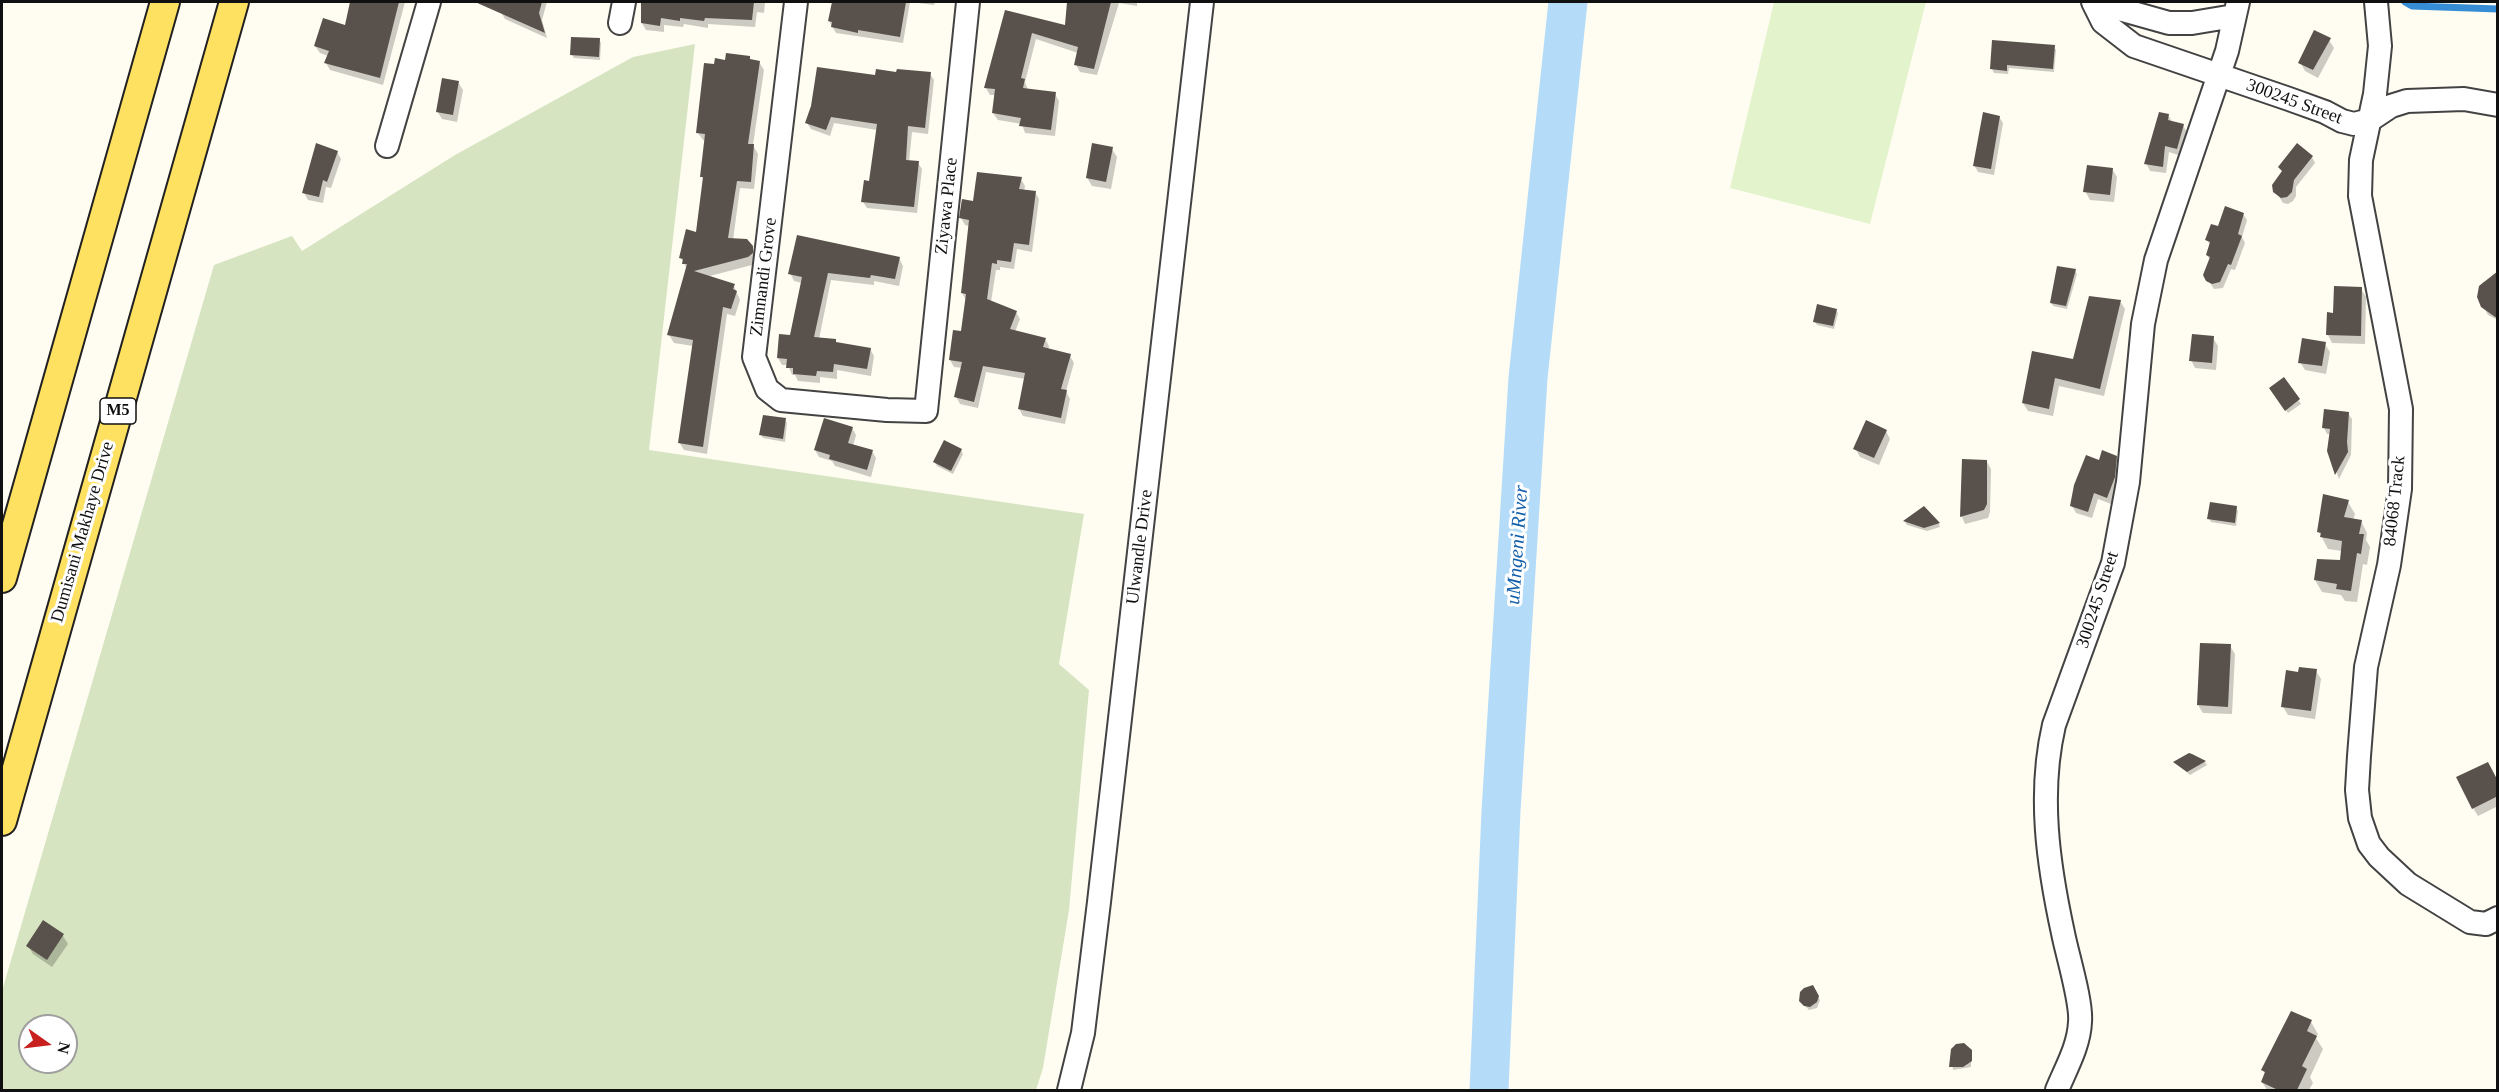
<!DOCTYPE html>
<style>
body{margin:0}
#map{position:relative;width:2499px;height:1092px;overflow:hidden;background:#fffdf2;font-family:"Times New Roman",serif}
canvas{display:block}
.frame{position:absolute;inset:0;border:3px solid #101010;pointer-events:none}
.north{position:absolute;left:18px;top:1014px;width:60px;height:60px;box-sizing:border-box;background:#fff;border:2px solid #9f9f9f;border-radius:50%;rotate:104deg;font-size:16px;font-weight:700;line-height:24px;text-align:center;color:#101010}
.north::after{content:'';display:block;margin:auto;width:21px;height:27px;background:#c8201f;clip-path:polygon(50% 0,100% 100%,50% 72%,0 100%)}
</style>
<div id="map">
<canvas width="2499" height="1092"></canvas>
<div class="frame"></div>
<div class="north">N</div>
</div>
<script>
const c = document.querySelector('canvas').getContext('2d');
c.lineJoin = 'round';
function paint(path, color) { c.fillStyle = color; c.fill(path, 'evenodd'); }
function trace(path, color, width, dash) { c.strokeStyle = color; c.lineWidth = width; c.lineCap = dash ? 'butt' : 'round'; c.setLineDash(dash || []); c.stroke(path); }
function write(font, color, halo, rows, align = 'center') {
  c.font = font + ' "Times New Roman",serif'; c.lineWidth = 6; c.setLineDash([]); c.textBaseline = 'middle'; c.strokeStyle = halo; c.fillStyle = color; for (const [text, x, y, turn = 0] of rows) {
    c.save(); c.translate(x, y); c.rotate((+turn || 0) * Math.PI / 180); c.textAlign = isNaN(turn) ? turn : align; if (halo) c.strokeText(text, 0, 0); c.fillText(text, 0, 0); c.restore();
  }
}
paint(new Path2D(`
 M695,44l-46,406 435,64 -25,150 30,26 -20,220 -26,158 -7,22h-1034v-99l212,-726 78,-29 10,15 153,-96 178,-98zM30,1026h36v36h-36z`), '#d6e4c1');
paint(new Path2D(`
 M1774,2h152l-56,222 -140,-36z`), '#e3f3cb');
paint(new Path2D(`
 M352,2h53l-22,83 -53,-15 -4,-7 2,-7 -8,-3 -5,-7 31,-19z
 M485,2h62l-5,18 5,18 -42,-19 -4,-7z
 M654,2h111l-1,11 -7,-1 -2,15 -47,-3v4l-24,-4 -1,3 -19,-2v7l-18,-2 -4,-7 11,-13z
 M838,2h32l13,2v-2h52l-1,3 -24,-3 -7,41 -67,-10 -7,-12z
 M1069,2h68v4l-18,-3 -22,72 -17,-3 -4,-7 2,-12 -42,-14 -11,43 3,8 27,4 4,7 -4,35 -30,-3 -3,-9 -24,-4 -5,-7 3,-18h-6l-4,-7 20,-76 60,15z
 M599,40l2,3 -1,17 -26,-2 -2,-3z
 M2329,40l5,8 -16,30 -13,-7 -5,-9z
 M2054,47l2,3 -2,22 -45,-4 -1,6 -14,-1 -2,-4z
 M749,57l2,4 8,1 5,8 -11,75 5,9 -4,35 -14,-1 -7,52 19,7 5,8 -1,6 -4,4 -46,12 28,9 6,14 -5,16 -8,-2 -20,140 -23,-4 -5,-8 14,-96 -19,-3 -5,-8 18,-66 -6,-11 16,-24 7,-53 -2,-4 4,-36 -3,-1 -5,-7 18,-67z
 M898,74h32l4,6 -6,54 -16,-2 -3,30 9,1 4,6 -5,44 -50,-5 -4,-6 8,-19 6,-53 -43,-7 -4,13 -19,-7 -4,-6 69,-47z
 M458,82l5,8 -6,32 -15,-3 -5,-8z
 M2168,115l4,7 11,3 4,8 -6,23 -12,-4 -3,21 -16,-2 -4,-8z
 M1999,117l4,6 -9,52 -16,-3 -4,-7z
 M1112,149l5,8 -6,32 -19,-3 -5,-8z
 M337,152l4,7 -10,29 -5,-1 -3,16 -15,-3 -4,-7z
 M2312,157l3,6 -19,24v9l-3,5 -5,3 -5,-1 -5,-8 5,-22 -3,-6z
 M2112,169l5,8 -3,25 -24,-2 -5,-9z
 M1021,179l4,7 -1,5 11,1 4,7 -7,53 -15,-3 -3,20 -14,-2v3h-4l-5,32 25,10 4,7 -5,13 30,7 4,7 -1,4 22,6 4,7 -8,28 4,8 -5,25 -42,-8 -4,-7 6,-30 -39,-7 -8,36 -18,-4 -4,-7 7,-29 -9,-1 -4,-7 12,-27 4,-33 -4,-7 7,-67 -4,-1 -4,-7 13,-16z
 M2243,214l4,6 -5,17 3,6 -10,27 -4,-1 -8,19 -9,1 -9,-14 5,-15 -3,-5 4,-9 -4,-6 12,-12z
 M899,258l4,8 -4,20 -25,-5v4l-43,-5 -12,59 16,1 2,4 33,5 4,7 -3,20 -34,-6v9l-17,-2v6l-22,-2 -3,-6h-3l-4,-10h-6l-4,-7 13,-22 11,-53 -8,-2 -4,-8z
 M2075,270l2,4 -10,35 -14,-3 -2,-4z
 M2498,277v43l-10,-5 -5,-9 -3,-20 3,-4z
 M2361,289l5,8 -1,47 -33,-1 -4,-8 6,-21z
 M2120,301l5,8 -21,87 -45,-10 -6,30 -25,-5 -5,-8 51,-42z
 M1836,310l2,3 -4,16 -17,-4 -2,-3z
 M2213,338l5,8 -2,24 -21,-2 -4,-8z
 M2325,344l5,8 -4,22 -21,-4 -5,-8z
 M2284,379l17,25 -13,9 -15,-21z
 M2348,413l4,6 -1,36 -12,24 -10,-28 2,-17h-4l-3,-6z
 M785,420l2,3 -2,19 -22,-4 -2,-3z
 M852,428l4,7 -3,11 19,5 4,7 -5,19 -36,-11 -3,-5 -13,-4 -4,-7z
 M1886,431l4,8 -11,26 -19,-8 -5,-9z
 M961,450l2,4 -10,20 -16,-8 -2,-4z
 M2116,457l4,8 -2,20 -7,19 -13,-5 -6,19 -16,-5 -4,-7 28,-44z
 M1963,461l24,1 4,7 -1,43 -2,6 -23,6 -3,-7z
 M2348,502l7,12 -2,6 8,1 6,12 -1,7 4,7 -3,18 -4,-1 -6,38 -12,-1 -4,-6 -19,-3 -7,-12 26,-18 1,-11 -14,-2 -9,-17z
 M1924,508l15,16 1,3 -13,4 -20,-6 -2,-3z
 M2236,508l2,3 -2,15 -25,-4 -2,-4z
 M2230,646l5,8 -3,60 -29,-1 -5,-8z
 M2316,671l5,8 -6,40 -27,-4 -5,-8 17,-33z
 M2189,755l16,7 2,3 -17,10 -15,-13z
 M2498,783v23l-20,10 -5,-8z
 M44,922l19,14 5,8 -16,23 -19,-13 -5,-8z
 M1813,987l7,13 -3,8 -8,2 -8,-9z
 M2311,1022l7,12 -2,4 7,11 -13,28 3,6 -4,7h-42l-5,-8 4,-7 -3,-5z
 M1971,1051v16l-18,3 -2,-17z`), '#0003');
trace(new Path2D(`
 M2405,2l7,4 86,3`), '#378dd5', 7);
trace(new Path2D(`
 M1489,1090l12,-279 27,-433 40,-376`), '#b4dcf9', 39);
paint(new Path2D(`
 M350,2h49l-19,76 -56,-15 5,-12 -15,-5 9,-28 22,7z
 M475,2h67l-3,11 6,20z
 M641,2h113l-2,18 -47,-2 -1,3 -24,-3v3l-19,-3 -1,8 -19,-3z
 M832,2h74l-6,35 -42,-7v3l-27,-6 1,-5 -4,-1z
 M1067,2h44l-17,67 -20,-4 4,-18 -46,-14 -11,45 4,1 -2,9 33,4 -5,38 -32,-4 2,-8 -29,-5 3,-24 -11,-1 21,-78 60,15z
 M2314,30l17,8 -18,32 -15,-7z
 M571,37l29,1 -1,19 -29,-2z
 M1992,40l63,5 -2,24 -46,-4v6l-17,-2z
 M726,53l24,3v3l10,2 -12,83h6l-3,38 -14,-1 -9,57 19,1 6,7v7l-5,4 -54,14 41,13 -2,5 4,2 -6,18 -8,-2 -20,140 -25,-4 15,-103 -26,-5 20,-71h-5l1,-5 -4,-1 7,-29 10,3 7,-55h-3l5,-43 -9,-1 8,-70 10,1 1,-6 10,2z
 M817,67l58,8 1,-6 20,3 1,-3 34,3 -6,56 -17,-2 -2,34 13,1 -5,46 -53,-5 3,-22 5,1 8,-57 -46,-7 -5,13 -21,-7 6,-17z
 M442,78l17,3 -6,34 -17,-3z
 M1983,112l17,4 -9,53 -18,-3z
 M2159,112l10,2 -1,6 16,4 -7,25 -12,-3 -2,21 -19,-3z
 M316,143l22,8 -11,31 -4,-2 -4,17 -17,-4z
 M1092,143l21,4 -7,35 -20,-4z
 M2297,143l16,13 -19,24 -2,12 -5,5 -6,1 -8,-6 -1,-7 10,-14 -4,-4z
 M2087,165l26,3 -3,27 -27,-3z
 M977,172l45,5 -3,12 17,2 -7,54 -15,-2 -3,19 -14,-2v4l-5,-1 -5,36 30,12 -7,18 36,9 -3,9 28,7 -10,35 6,1 -6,28 -43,-9 7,-36 -42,-7 -9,36 -20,-5 8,-35 -13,-2 4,-30 8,1 5,-37 -5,-1 8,-73 -10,-2 3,-19 11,2z
 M2225,206l19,7 -6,21 4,2 -11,29 -3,-1 -8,18 -8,2 -6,-3 -3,-6 7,-18 -4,-2 4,-13 -5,-2 6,-16 7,2z
 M797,235l103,22 -5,22 -24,-4 -1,3 -42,-5 -14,64 22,2v3l35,6 -4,21 -33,-5 -1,8 -16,-1 -1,5 -23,-2v-6h-7l1,-9 -10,-1 2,-24 11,1 12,-58 -14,-3z
 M2057,266l19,3 -10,37 -16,-3z
 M2498,271v48l-17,-12 -4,-10 2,-11z
 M2334,286l28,1 -1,49 -35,-1 1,-23 6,1z
 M2089,296l32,4 -21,89 -45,-11 -6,31 -27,-6 10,-52 41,8z
 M1817,304l20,5 -4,17 -20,-4z
 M2192,334l22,2 -2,27 -23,-2z
 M2302,338l24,4 -4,24 -24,-3z
 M2284,377l16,22 -15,12 -16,-23z
 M2324,409l25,3 -2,30 1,10 -13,23 -8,-24 3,-22 -8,-1z
 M763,415l23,3 -3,21 -24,-4z
 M824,418l29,9 -5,16 25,7 -6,20 -38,-11 1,-4 -16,-5z
 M1866,420l21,10 -13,28 -21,-9z
 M944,440l18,9 -11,22 -18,-9z
 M2102,450l15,6 -2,21 -8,21 -13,-5 -6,19 -18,-6 4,-21 12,-30 13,5z
 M1962,459l25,1v44l-3,6 -24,7z
 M2323,494l26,6 -5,17 18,3 -3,14h5l-3,20 -4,-1 -6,38 -15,-2 1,-5 -23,-4 3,-21 23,1 2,-19 -22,-4 1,-4 -4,-1z
 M2210,502l27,4 -2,17 -28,-4z
 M1924,506l16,17 -16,5 -21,-7z
 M2200,643l31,1 -3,63 -31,-2z
 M2299,667l18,2 -6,42 -30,-4 5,-37 12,2z
 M2189,753l3,1 14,7 -19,11 -14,-10z
 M2488,762l10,19v15l-26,13 -16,-32z
 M43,920l21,14 -17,26 -21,-14z
 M1813,985l6,11 -2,6 -7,5 -6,-1 -5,-5 1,-9 4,-4z
 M2291,1011l21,9 -5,11 10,5 -15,30 5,3 -10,21h-19l-17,-8 4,-10 -4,-2z
 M1964,1043l8,7v11l-9,6h-14l2,-18 5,-5z`), '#59514b');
const minor = new Path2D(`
 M796,2l-42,355 13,32 14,11 106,10 39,1 42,-409
 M2093,2l10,20 31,24 155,53 36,13 17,9 12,3 16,-4 21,-14 16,-5 57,-2 34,6
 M2094,2l75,21h23l42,-7
 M2376,2l4,44 -5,48 -14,66 -1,36 41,213 -1,80 -11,76 -23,102 -7,89 -2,34 3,28 9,26 10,13 29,27 62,38 16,2 12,-6
 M620,23l4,-21
 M387,146l42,-144
 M1069,1090l14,-57 16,-131 103,-900
 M2057,1090c9,-22 22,-44 23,-68 2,-20 -13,-68 -17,-89 -15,-69 -25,-139 -9,-208l59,-162 15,-81 15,-158 13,-64 71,-209 11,-49`);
const major = new Path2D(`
 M2,578l163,-576
 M2,821l232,-819`);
trace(minor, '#434343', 26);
trace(major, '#212121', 32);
trace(minor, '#fff', 22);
trace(major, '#ffe162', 28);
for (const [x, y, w] of [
 [118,411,36]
]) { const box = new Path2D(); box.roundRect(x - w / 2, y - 13, w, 26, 4.5); c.fillStyle = '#fff'; c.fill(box); trace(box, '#101010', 1.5); }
write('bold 16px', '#101010', null, [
 ["M5",118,411]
]);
write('18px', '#101010', '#fff', [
 ["300245 Street",2294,102,20],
 ["Ziyawa Place",947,206,-84],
 ["Zimnandi Grove",764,277,-83],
 ["84068 Track",2395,501,-84],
 ["Dumisani Makhaye Drive",83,532,-74],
 ["Ulwandle Drive",1140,547,-83],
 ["300245 Street",2098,600,-72]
]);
write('italic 20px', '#115faa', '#fff', [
 ["uMngeni River",1518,545,-86]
]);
</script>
